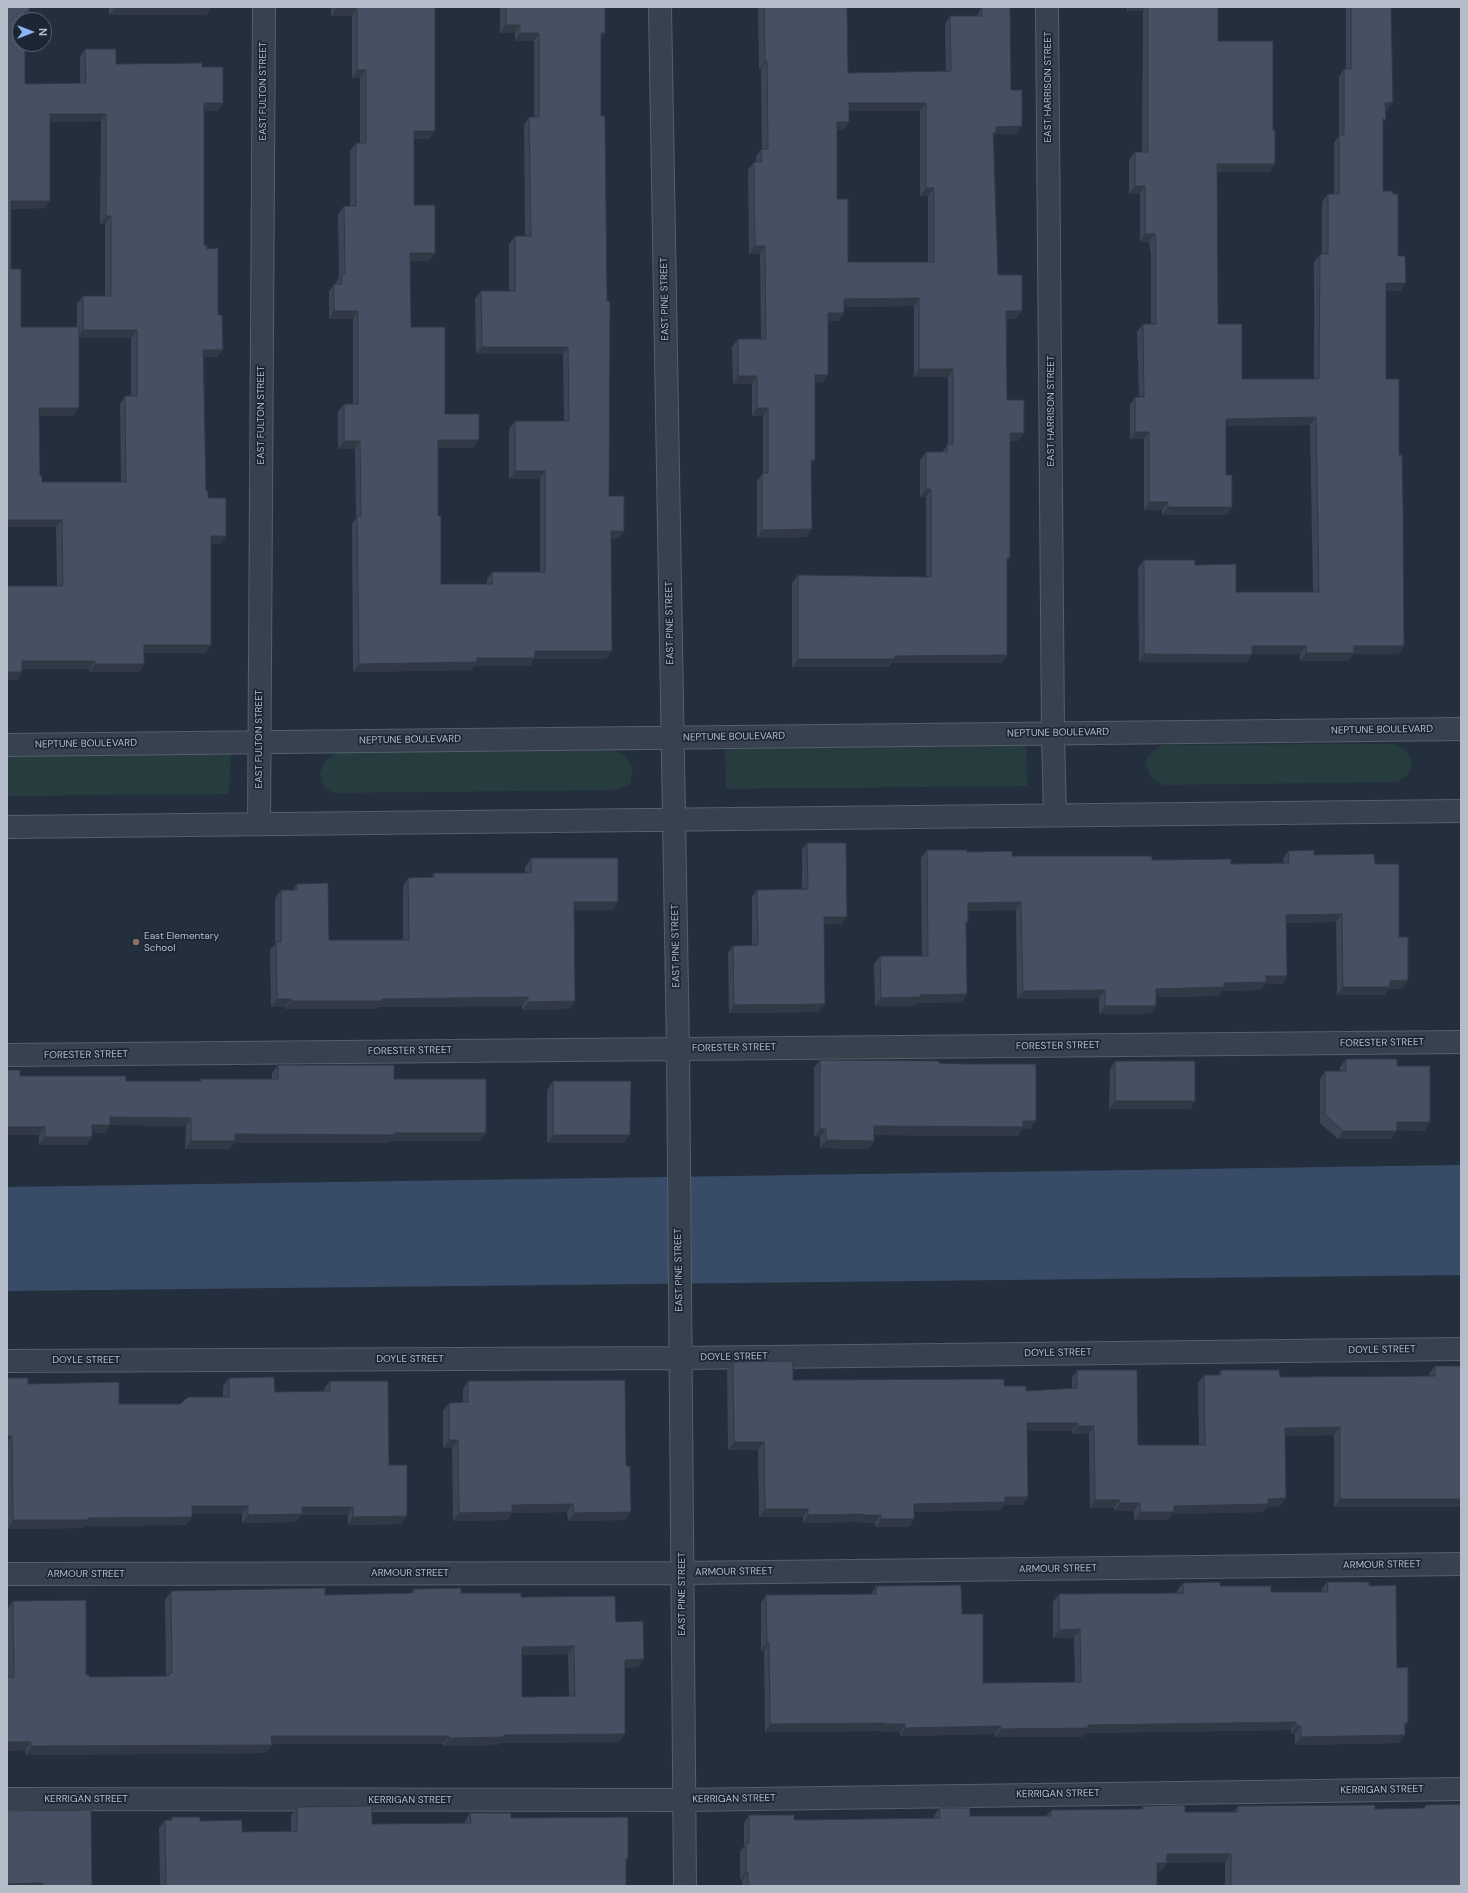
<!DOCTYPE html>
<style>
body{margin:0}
#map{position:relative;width:1468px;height:1893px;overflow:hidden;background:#242f3e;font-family:"DM Sans",sans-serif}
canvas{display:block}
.frame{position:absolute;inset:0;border:8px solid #b4bcc9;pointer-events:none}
.north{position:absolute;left:12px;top:12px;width:40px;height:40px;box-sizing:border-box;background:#1d2633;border:1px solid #59626f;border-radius:50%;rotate:90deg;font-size:11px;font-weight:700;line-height:16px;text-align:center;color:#b4bcc9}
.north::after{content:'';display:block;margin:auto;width:14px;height:18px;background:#8ab4f8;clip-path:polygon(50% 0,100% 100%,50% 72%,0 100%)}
</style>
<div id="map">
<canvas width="1468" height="1893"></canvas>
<div class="frame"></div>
<div class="north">N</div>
</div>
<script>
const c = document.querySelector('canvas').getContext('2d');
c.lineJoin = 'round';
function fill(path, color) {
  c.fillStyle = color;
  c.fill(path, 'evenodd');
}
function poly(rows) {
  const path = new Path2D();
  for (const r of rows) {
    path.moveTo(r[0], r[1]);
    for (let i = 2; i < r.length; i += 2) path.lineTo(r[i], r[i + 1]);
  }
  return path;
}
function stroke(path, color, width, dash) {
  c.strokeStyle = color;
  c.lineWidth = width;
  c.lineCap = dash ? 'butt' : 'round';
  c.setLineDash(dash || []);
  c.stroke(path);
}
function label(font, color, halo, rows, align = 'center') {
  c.font = font + ' "DM Sans",sans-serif';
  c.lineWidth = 3.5;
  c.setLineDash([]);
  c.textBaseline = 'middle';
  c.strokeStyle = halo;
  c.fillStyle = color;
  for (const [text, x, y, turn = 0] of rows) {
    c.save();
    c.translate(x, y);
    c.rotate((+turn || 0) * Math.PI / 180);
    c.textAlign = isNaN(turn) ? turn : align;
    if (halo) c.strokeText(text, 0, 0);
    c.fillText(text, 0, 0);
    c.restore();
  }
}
const green = poly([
 [1395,744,1407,751,1412,761,1409,774,1397,782,1163,785,1151,777,1146,765,1148,755,1162,745],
 [1026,745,1027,786,726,789,725,749],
 [613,750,625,755,633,768,630,784,614,790,335,793,324,788,320,774,324,762,335,753],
 [231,753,229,794,7,796,7,756]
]);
const water = poly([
 [1461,1165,1461,1275,7,1291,7,1187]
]);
const street = poly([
 [660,7,678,1049,685,1886],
 [1047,7,1053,733,1055,815],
 [7,745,1461,729],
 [259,824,264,7],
 [7,827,1461,811],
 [7,1055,1461,1042],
 [7,1361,680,1358,1461,1349],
 [7,1574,682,1573,1461,1564],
 [7,1799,684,1800,1461,1789]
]);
const wall = poly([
 [7,7,29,12,25,17,25,84,80,84,80,57,85,49,116,64,202,67,223,103,218,111,204,111,204,245,217,357,204,357,206,491,208,498,226,536,220,544,211,544,206,653,144,653,144,664,139,672,89,672,89,669,22,669,22,672,17,680,7,680,7,586,57,586,56,527,7,527],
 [101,121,100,224,105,224,105,296,83,296,77,304,77,327,21,327,11,269,11,209,44,208,50,201,50,122],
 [79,338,131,338,131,396,125,396,120,404,121,482,42,482,40,476,39,416,73,416,79,408],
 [109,7,212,7,206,15,109,15],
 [331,7,435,7,435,131,429,139,414,139,414,205,435,253,429,261,410,261,411,327,445,414,479,440,473,448,438,448,438,516,441,584,487,584,487,580,492,572,540,572,540,479,509,479,509,429,515,421,564,421,563,354,476,354,475,299,481,291,509,291,509,244,515,236,525,236,524,125,529,117,534,117,534,41,515,41,515,33,500,33,500,7,605,7,605,33,601,38,601,116,607,301,609,496,624,531,618,539,611,539,606,659,534,659,530,666,474,666,471,670,353,672,352,524,356,518,355,449,338,449,338,412,344,404,353,404,353,319,329,319,329,292,334,284,336,284,336,282,339,278,338,214,344,206,350,206,350,151,356,143,360,143,360,78,352,78,352,16,331,16],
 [758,7,847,7,848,73,946,71,945,24,950,16,977,16,977,15,982,7,1011,90,1016,134,995,134,994,136,998,275,1022,311,1016,319,1007,319,1007,400,1024,433,1018,441,1010,441,1010,558,1007,562,1007,655,1002,663,892,663,889,667,792,667,792,583,798,575,926,577,926,497,920,497,920,460,926,452,942,452,948,444,948,377,914,377,914,306,844,307,844,313,838,321,828,321,822,383,815,383,815,460,811,465,807,537,757,538,757,481,763,473,763,416,752,416,752,384,733,384,732,347,738,339,761,339,760,254,749,254,748,170,754,162,756,162,756,157,761,149,762,149,761,69,759,69],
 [849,111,920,111,920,196,928,196,928,262,848,262,837,199,837,130,844,130,849,122],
 [1127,7,1218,7,1218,41,1273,130,1275,164,1269,172,1217,172,1218,324,1242,379,1314,379,1314,262,1320,254,1322,254,1322,202,1328,194,1334,194,1334,143,1339,135,1339,77,1344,69,1346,69,1346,7,1387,7,1387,110,1386,110,1386,119,1383,123,1383,191,1398,256,1406,283,1400,291,1386,291,1386,379,1399,455,1404,646,1398,654,1353,654,1348,661,1300,661,1300,654,1252,654,1247,662,1139,662,1138,568,1144,560,1195,565,1236,592,1313,592,1310,425,1226,426,1226,475,1227,515,1162,515,1162,510,1144,510,1144,439,1130,439,1130,405,1135,397,1139,397,1137,332,1143,324,1151,324,1151,255,1149,242,1140,242,1140,194,1129,194,1129,160,1135,152,1142,152,1143,11,1127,11],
 [807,843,847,917,841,924,824,924,819,1012,729,1013,728,953,733,946,752,945,752,897,757,890,802,889,802,850],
 [927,850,967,852,1012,856,1152,860,1231,864,1283,863,1283,859,1288,851,1375,864,1399,937,1408,980,1403,988,1389,989,1385,995,1337,995,1336,922,1286,923,1287,976,1282,984,1265,984,1260,990,1222,991,1218,996,1156,997,1150,1014,1099,1014,1099,998,1017,999,1016,910,968,911,966,924,962,1002,917,1003,915,1006,875,1006,874,964,880,956,922,956,921,858],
 [531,858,613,910,574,910,575,1001,569,1009,522,1010,522,1006,377,1007,376,1009,285,1009,285,1007,271,1007,270,950,275,944,275,898,281,890,293,890,297,884,329,940,403,940,403,886,408,878,431,877,434,873,525,873,525,867],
 [1346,1059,1397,1066,1425,1131,1397,1130,1391,1139,1338,1139,1320,1123,1320,1079,1325,1071,1340,1071,1340,1067],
 [820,1060,939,1063,1030,1129,1022,1129,1018,1136,874,1135,869,1149,820,1148,820,1137,814,1137,814,1068],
 [1115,1061,1195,1101,1190,1109,1109,1109,1110,1069],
 [278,1065,394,1079,480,1141,390,1141,388,1143,234,1143,229,1149,185,1149,186,1126,110,1125,105,1133,92,1133,92,1137,86,1145,39,1145,39,1135,7,1135,20,1076,126,1081,200,1081,201,1079,272,1079,272,1073],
 [553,1081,624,1143,547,1143,547,1090],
 [733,1362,793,1380,1004,1386,1026,1391,1072,1389,1072,1378,1077,1370,1138,1445,1199,1445,1198,1383,1204,1375,1218,1375,1221,1370,1280,1377,1429,1376,1429,1374,1435,1366,1461,1507,1334,1507,1334,1435,1285,1436,1280,1506,1267,1507,1263,1512,1172,1514,1168,1520,1134,1520,1134,1511,1114,1511,1114,1508,1090,1508,1089,1434,1072,1434,1072,1431,1027,1431,1028,1497,1022,1505,1004,1505,1000,1510,914,1512,909,1527,875,1527,875,1523,858,1523,858,1522,803,1523,803,1517,759,1517,758,1450,728,1450,727,1370],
 [7,1378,28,1384,119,1404,180,1404,223,1397,223,1386,229,1378,275,1392,324,1392,324,1389,330,1381,389,1465,407,1516,401,1524,348,1525,348,1515,301,1515,296,1522,242,1523,242,1514,192,1514,192,1517,186,1525,84,1526,82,1528,8,1529],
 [468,1381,625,1520,568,1521,567,1512,512,1513,507,1520,453,1521,452,1448,443,1448,443,1411,449,1403,463,1402,463,1389],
 [1327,1582,1369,1586,1397,1668,1408,1723,1405,1728,1399,1743,1295,1745,1295,1734,1291,1734,1291,1730,1085,1733,1083,1737,995,1737,995,1734,900,1736,900,1732,880,1732,880,1731,765,1732,764,1651,761,1651,761,1603,766,1595,871,1594,876,1586,962,1614,983,1683,1075,1682,1074,1638,1053,1638,1053,1602,1059,1594,1178,1593,1177,1591,1183,1583,1220,1586,1271,1592,1322,1592,1321,1590],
 [414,1589,461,1593,521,1597,616,1622,644,1659,638,1667,625,1668,619,1742,500,1743,498,1745,443,1746,443,1744,272,1744,266,1753,26,1755,25,1750,7,1751,7,1677,8,1677,7,1609,13,1601,86,1675,90,1677,166,1676,165,1600,171,1591,325,1595,411,1593],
 [568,1654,569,1697,522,1697,522,1655],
 [1426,1805,1461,1886,1225,1886,1225,1862,1167,1863,1161,1871,1157,1871,1157,1886,742,1886,742,1880,740,1880,740,1852,744,1846,744,1823,749,1815,794,1820,934,1818,934,1816,939,1808,970,1816,1046,1816,1051,1810,1141,1809,1143,1806,1185,1812,1234,1812,1238,1806,1375,1809,1424,1808],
 [297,1807,372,1824,465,1823,465,1821,470,1813,511,1818,626,1862,626,1886,160,1886,159,1828,165,1820,170,1820,172,1817,200,1821,242,1832,291,1831,291,1815]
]);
const shadedWall = poly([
 [115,7,212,7,206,15,109,15],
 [1130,7,1145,7,1143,11,1127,11],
 [336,8,357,8,352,16,331,16],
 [25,12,29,12,23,20],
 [506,25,520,25,515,33,500,33],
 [520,33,539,33,534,41,515,41],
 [601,33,605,33,599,41],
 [765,61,767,61,761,69,759,69],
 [357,70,366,70,360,78,352,78],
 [1393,102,1387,110,1380,111,1385,103],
 [204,103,223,103,218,111,198,111],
 [849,103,926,103,920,111,844,111],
 [50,114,106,114,101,121,44,122],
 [837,122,849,122,844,130,832,130],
 [1022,126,1016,134,995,134,990,141,996,127],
 [414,131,435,131,429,139,409,139],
 [1217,164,1275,164,1269,172,1211,172],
 [1135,186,1145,186,1140,194,1129,194],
 [926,188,934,188,928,196,920,196],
 [11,201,50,201,44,208,7,209],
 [106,216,111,216,105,224,100,224],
 [1145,234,1155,234,1149,242,1140,242],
 [755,246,765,246,760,254,749,254],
 [410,253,435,253,429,261,405,261],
 [1386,283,1406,283,1400,291,1380,291],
 [919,298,914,306,838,307,844,299],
 [334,311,358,311,353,319,329,319],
 [1006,311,1022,311,1016,319,1001,319],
 [828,313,844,313,838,321,822,321],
 [83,330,137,330,131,338,77,338],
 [482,347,568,347,563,354,476,354],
 [203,350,223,350,217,357,198,357],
 [919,369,953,369,948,377,914,377],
 [815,375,828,375,822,383,809,383],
 [738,376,757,376,752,384,733,384],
 [39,408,79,408,73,416,33,416],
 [757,408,768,408,763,416,752,416],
 [1316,417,1310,425,1220,426,1226,419],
 [1135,432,1149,432,1144,439,1130,439],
 [1010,433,1024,433,1018,441,1004,441],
 [438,440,479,440,473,448,432,448],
 [344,441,360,441,355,449,338,449],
 [811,460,815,460,810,468],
 [515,471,545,471,540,479,509,479],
 [926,489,931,489,926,497,920,497],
 [1149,502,1168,502,1162,510,1144,510],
 [1168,507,1232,507,1227,515,1162,515],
 [7,520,62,520,56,527,7,527],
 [812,529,807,537,757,538,762,530],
 [611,531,624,531,618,539,605,539],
 [211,536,226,536,220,544,205,544],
 [1007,558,1010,558,1005,565],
 [144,645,211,645,206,653,139,653],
 [1252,646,1306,646,1300,654,1247,654],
 [1354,646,1404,646,1398,654,1353,654,1348,661,1300,661,1306,653],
 [535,651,612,651,606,659,534,659,530,666,474,666,471,670,353,672,359,664,477,658],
 [1144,654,1252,655,1247,662,1139,662],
 [1007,655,1002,663,892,663,889,667,792,667,798,659,895,656],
 [22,661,95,661,89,669,16,669],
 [95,664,144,664,139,672,89,672],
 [7,672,22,672,17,680,7,680],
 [574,902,618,902,613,910,568,910],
 [1021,902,1016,910,962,911,968,903],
 [1342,914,1336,922,1281,923,1286,915],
 [824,917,847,917,841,924,819,925],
 [1266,976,1287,976,1282,984,1265,984,1260,990,1222,991,1218,996,1150,997,1156,989,1224,983],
 [1408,980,1403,988,1389,989,1385,995,1337,995,1343,987,1390,981],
 [1105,990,1099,998,1017,999,1023,991],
 [967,994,962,1002,917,1003,915,1006,875,1006,881,998,920,995],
 [528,997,522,1006,377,1007,376,1009,285,1009,291,1001],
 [277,999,291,999,285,1007,271,1007],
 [575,1001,569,1009,522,1010,528,1002],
 [825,1004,819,1012,729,1013,734,1005],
 [1105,1006,1156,1006,1150,1014,1099,1014],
 [1115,1101,1195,1101,1190,1109,1109,1109],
 [110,1117,191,1118,186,1126,110,1125,105,1133,86,1133,92,1125],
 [1023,1121,1036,1121,1030,1129,1022,1129,1018,1136,869,1135,874,1126],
 [1397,1122,1430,1122,1425,1131,1391,1130],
 [7,1127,45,1127,39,1135,7,1135],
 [820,1129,826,1129,820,1137,814,1137],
 [1343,1131,1397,1131,1391,1139,1338,1139],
 [394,1133,486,1133,480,1141,390,1141,388,1143,234,1143,229,1149,185,1149,191,1141,235,1134],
 [553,1135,630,1135,624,1143,547,1143],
 [45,1137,92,1137,86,1145,39,1145],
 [826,1140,874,1141,869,1149,820,1148],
 [1027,1423,1078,1423,1072,1431,1021,1431],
 [1078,1426,1094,1426,1089,1434,1072,1434],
 [1340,1427,1334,1435,1279,1436,1285,1428],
 [7,1436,12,1436,7,1444],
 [449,1440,458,1440,452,1448,443,1448],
 [734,1442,764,1442,758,1450,728,1450],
 [1005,1497,1028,1497,1022,1505,1004,1505,1000,1510,908,1512,914,1504],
 [1286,1498,1280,1506,1267,1507,1263,1512,1172,1514,1168,1520,1134,1520,1140,1512,1174,1506,1268,1499],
 [1340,1499,1461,1499,1461,1507,1334,1507],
 [1095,1500,1120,1500,1114,1508,1090,1508],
 [1120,1503,1140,1503,1134,1511,1114,1511],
 [573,1504,567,1512,512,1513,507,1520,453,1521,459,1513,512,1505],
 [192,1506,248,1506,242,1514,186,1514],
 [302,1507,353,1507,348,1515,301,1515,296,1522,242,1523,248,1515],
 [765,1509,808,1509,803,1517,759,1517],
 [631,1512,625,1520,568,1521,574,1513],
 [863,1514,858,1522,803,1523,808,1515],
 [863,1515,881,1515,875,1523,858,1523],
 [407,1516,401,1524,348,1525,353,1517],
 [192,1517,186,1525,84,1526,82,1528,8,1529,13,1520,88,1518],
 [881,1519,914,1519,909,1527,875,1527],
 [1080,1629,1074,1638,1053,1638,1059,1630],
 [767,1643,769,1643,764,1651,761,1651],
 [574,1646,568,1654,516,1655,522,1647],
 [644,1659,638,1667,619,1668,625,1660],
 [1296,1722,1291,1730,1085,1733,1083,1737,995,1737,1001,1729,1088,1725],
 [886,1723,880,1731,765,1732,770,1724],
 [1405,1723,1408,1723,1403,1731],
 [886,1724,905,1724,900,1732,880,1732],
 [1001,1726,995,1734,900,1736,905,1728],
 [1296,1726,1301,1726,1295,1734,1291,1734],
 [625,1734,619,1742,500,1743,498,1745,443,1746,449,1738,504,1735],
 [1405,1735,1399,1743,1295,1745,1301,1737],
 [271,1736,449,1736,443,1744,266,1744],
 [7,1742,31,1742,25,1750,7,1751],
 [272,1745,266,1753,26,1755,31,1746],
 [1167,1854,1231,1854,1225,1862,1161,1863],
 [1157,1863,1167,1863,1161,1871,1151,1871],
 [746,1872,748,1872,742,1880,740,1880],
 [43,1883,41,1886,7,1886,7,1884]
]);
const building = poly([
 [7,7,29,7,29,12,25,12,25,20,20,20,20,44,25,44,25,84,86,83,85,49,116,49,116,64,202,63,202,67,223,67,223,103,204,103,204,245,207,245,207,249,218,248,218,315,222,315,223,350,203,350,206,491,208,491,208,498,226,498,226,536,211,536,211,645,144,645,144,664,95,664,95,661,22,661,22,672,7,672,7,586,63,586,62,520,7,520,7,7],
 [50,114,106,114,106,216,111,216,111,296,83,296,83,330,137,330,137,396,125,396,126,482,42,482,42,476,40,476,39,408,79,408,79,327,21,327,21,269,11,269,11,201,50,201,50,114],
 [336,7,435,7,435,131,414,131,414,205,435,205,435,253,410,253,411,327,445,327,445,414,479,414,479,440,438,440,438,516,441,516,441,584,492,584,492,572,545,572,545,471,515,471,515,421,569,421,568,347,482,347,481,291,515,291,515,236,531,236,529,117,539,117,539,33,520,33,520,25,506,25,506,7,605,7,605,33,601,33,601,116,605,116,607,301,610,301,609,496,624,496,624,531,611,531,612,651,535,651,535,658,477,658,477,662,359,664,357,516,361,516,360,441,344,441,344,404,358,404,358,311,334,311,334,284,342,284,342,274,345,274,344,206,356,206,356,143,366,143,366,70,357,70,357,8,336,8,336,7],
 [764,7,847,7,848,73,951,71,950,16,982,16,982,7,1010,7,1011,90,1022,90,1022,126,996,127,996,133,993,133,998,275,1022,275,1022,311,1006,311,1007,400,1024,400,1024,433,1010,433,1010,558,1007,558,1007,655,895,656,895,659,798,659,798,575,931,577,931,489,926,489,926,452,947,452,947,444,953,444,953,369,919,369,919,298,844,299,844,313,828,313,828,375,815,375,815,460,811,460,812,529,762,530,762,473,768,473,768,408,757,408,757,376,738,376,738,339,766,339,765,246,755,246,754,162,762,162,761,149,768,149,767,61,765,61,764,7],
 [849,103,926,103,926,188,934,188,934,262,848,262,848,199,837,199,837,122,849,122,849,103],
 [1148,7,1218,7,1218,41,1273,41,1273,130,1275,130,1275,164,1217,164,1218,324,1242,324,1242,379,1319,379,1320,254,1328,254,1328,194,1339,194,1339,135,1344,135,1344,69,1351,69,1351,7,1391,7,1393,102,1385,103,1386,119,1383,119,1383,191,1393,191,1393,194,1398,194,1398,256,1405,256,1406,283,1386,283,1386,379,1399,379,1399,455,1402,455,1403,502,1404,646,1354,646,1354,653,1306,653,1306,646,1252,646,1252,655,1144,654,1144,560,1195,560,1195,565,1236,564,1236,592,1319,592,1316,417,1226,419,1226,475,1232,475,1232,507,1168,507,1168,502,1149,502,1149,432,1135,432,1135,397,1144,397,1143,324,1156,324,1156,248,1155,234,1145,234,1145,186,1135,186,1135,152,1148,152,1148,7],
 [807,843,846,843,847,917,824,917,825,1004,734,1005,733,946,758,945,757,890,808,889,807,843],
 [927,850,967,850,967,852,1012,851,1012,856,1152,856,1152,860,1231,859,1231,864,1289,863,1288,851,1314,850,1314,855,1374,854,1375,864,1399,864,1399,937,1408,937,1408,980,1390,981,1390,987,1343,987,1342,914,1286,915,1287,976,1266,976,1266,982,1224,983,1224,987,1156,989,1156,1006,1105,1006,1105,990,1023,991,1021,902,968,903,968,922,966,922,967,994,920,995,920,997,881,998,880,956,928,956,927,850],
 [531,858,618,858,618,902,574,902,575,1001,528,1002,528,997,382,999,382,1001,291,1001,291,999,277,999,276,942,281,942,281,890,297,890,297,884,328,883,329,940,409,940,408,878,434,877,434,873,531,873,531,858],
 [1346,1059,1397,1059,1397,1066,1430,1066,1430,1122,1397,1122,1397,1131,1343,1131,1325,1114,1325,1071,1346,1071,1346,1059],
 [820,1060,939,1061,939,1063,966,1064,1036,1064,1036,1121,1023,1121,1023,1127,874,1126,874,1141,826,1140,826,1129,820,1129,820,1060],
 [1115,1061,1195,1061,1195,1101,1115,1101,1115,1061],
 [278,1065,394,1065,394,1079,486,1079,486,1133,394,1133,394,1135,235,1134,235,1141,191,1141,191,1118,110,1117,110,1125,92,1125,92,1137,45,1137,45,1127,7,1127,7,1070,20,1070,20,1076,126,1076,126,1081,201,1081,201,1079,278,1079,278,1065],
 [553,1081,631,1081,630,1135,553,1135,553,1081],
 [793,1361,793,1380,1004,1379,1004,1386,1026,1386,1026,1391,1077,1388,1077,1370,1137,1370,1138,1445,1205,1445,1204,1375,1221,1375,1221,1370,1279,1370,1280,1377,1435,1376,1435,1366,1461,1366,1461,1499,1340,1499,1340,1427,1285,1428,1286,1498,1268,1499,1268,1504,1174,1506,1174,1512,1140,1512,1140,1503,1120,1503,1120,1500,1095,1500,1094,1426,1078,1426,1078,1423,1027,1423,1028,1497,1005,1497,1005,1502,914,1504,914,1519,881,1519,881,1515,863,1515,863,1514,808,1515,808,1509,765,1509,764,1442,734,1442,733,1362,793,1361],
 [274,1377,275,1392,330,1391,330,1381,388,1381,389,1465,407,1465,407,1516,353,1517,353,1507,302,1507,302,1514,248,1515,248,1506,192,1506,192,1517,88,1518,88,1520,13,1520,12,1436,7,1436,7,1378,28,1378,28,1384,119,1382,119,1404,180,1404,188,1397,229,1397,229,1378,274,1377],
 [625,1380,626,1466,630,1466,631,1512,574,1513,573,1504,512,1505,512,1512,459,1513,458,1440,449,1440,449,1403,468,1402,468,1381,625,1380],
 [1220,1582,1220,1586,1271,1586,1271,1592,1328,1592,1327,1582,1369,1582,1369,1586,1396,1585,1397,1668,1408,1667,1408,1723,1405,1723,1405,1735,1301,1737,1301,1726,1296,1726,1296,1722,1088,1725,1088,1728,1001,1729,1001,1726,905,1728,905,1724,886,1724,886,1723,770,1724,769,1643,767,1643,766,1595,876,1594,876,1586,961,1585,962,1614,983,1614,983,1683,1081,1682,1080,1629,1059,1630,1059,1594,1184,1593,1183,1583,1220,1582],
 [325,1588,325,1595,414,1593,414,1589,461,1588,461,1593,521,1593,521,1597,615,1596,616,1622,643,1621,644,1659,625,1660,625,1734,504,1735,504,1737,449,1738,449,1736,271,1736,272,1745,31,1746,31,1742,7,1742,7,1677,14,1677,13,1601,86,1600,86,1675,89,1675,90,1677,169,1676,169,1673,172,1673,171,1591,325,1588],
 [574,1646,575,1696,522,1697,522,1647,574,1646],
 [1461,1804,1461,1886,1231,1886,1231,1854,1167,1854,1167,1863,1157,1863,1157,1886,748,1886,748,1872,746,1872,746,1843,749,1843,749,1815,794,1815,794,1820,940,1818,939,1808,970,1808,970,1816,1051,1816,1051,1810,1143,1809,1143,1806,1185,1805,1185,1812,1238,1812,1238,1806,1375,1805,1375,1809,1424,1808,1426,1805,1461,1804],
 [372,1806,372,1824,471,1823,470,1813,511,1813,511,1818,628,1817,628,1859,626,1859,626,1886,166,1886,165,1820,172,1820,172,1817,200,1817,200,1821,242,1820,242,1832,297,1831,297,1807,372,1806],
 [91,1810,92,1886,43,1886,43,1883,7,1884,7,1811,91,1810]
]);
const markers = [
 [136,942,4,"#8d6e63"]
];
const streetNames = [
 ["EAST HARRISON STREET",1048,87,-90],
 ["EAST FULTON STREET",263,91,-90],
 ["EAST PINE STREET",665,299,-91],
 ["EAST HARRISON STREET",1051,411,-90],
 ["EAST FULTON STREET",261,415,-90],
 ["EAST PINE STREET",670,623,-91],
 ["NEPTUNE BOULEVARD",1382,730,-1],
 ["NEPTUNE BOULEVARD",1058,733,-1],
 ["NEPTUNE BOULEVARD",734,737,-1],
 ["EAST FULTON STREET",259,739,-90],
 ["NEPTUNE BOULEVARD",410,740,-1],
 ["NEPTUNE BOULEVARD",86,744,-1],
 ["EAST PINE STREET",676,946,-91],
 ["FORESTER STREET",1382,1043,-1],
 ["FORESTER STREET",1058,1046,-1],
 ["FORESTER STREET",734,1048,-1],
 ["FORESTER STREET",410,1051,-1],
 ["FORESTER STREET",86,1055,-1],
 ["EAST PINE STREET",679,1270,-91],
 ["DOYLE STREET",1382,1350,-1],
 ["DOYLE STREET",1058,1353,-1],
 ["DOYLE STREET",734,1357,-1],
 ["DOYLE STREET",410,1359],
 ["DOYLE STREET",86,1360],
 ["ARMOUR STREET",1382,1565,-1],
 ["ARMOUR STREET",1058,1569,-1],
 ["ARMOUR STREET",734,1572,-1],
 ["ARMOUR STREET",410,1573],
 ["ARMOUR STREET",86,1574],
 ["EAST PINE STREET",682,1594,-90],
 ["KERRIGAN STREET",1382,1790,-1],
 ["KERRIGAN STREET",1058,1794,-1],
 ["KERRIGAN STREET",86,1799],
 ["KERRIGAN STREET",734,1799,-1],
 ["KERRIGAN STREET",410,1800]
];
const poiNames = [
 ["East Elementary",144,936],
 ["School",144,948]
];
fill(green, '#263c3f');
fill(water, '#394c67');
stroke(street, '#565f6c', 24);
stroke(street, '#38414e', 22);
fill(wall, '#3b4654');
fill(shadedWall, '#303945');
fill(building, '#455162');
stroke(building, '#303945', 1);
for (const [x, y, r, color] of markers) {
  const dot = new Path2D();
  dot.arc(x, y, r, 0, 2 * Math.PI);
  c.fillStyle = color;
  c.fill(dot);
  stroke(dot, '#1d2633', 1.5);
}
label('10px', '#b4bcc9', '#1d2633', streetNames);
label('10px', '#b4bcc9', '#1d2633', poiNames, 'left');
</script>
